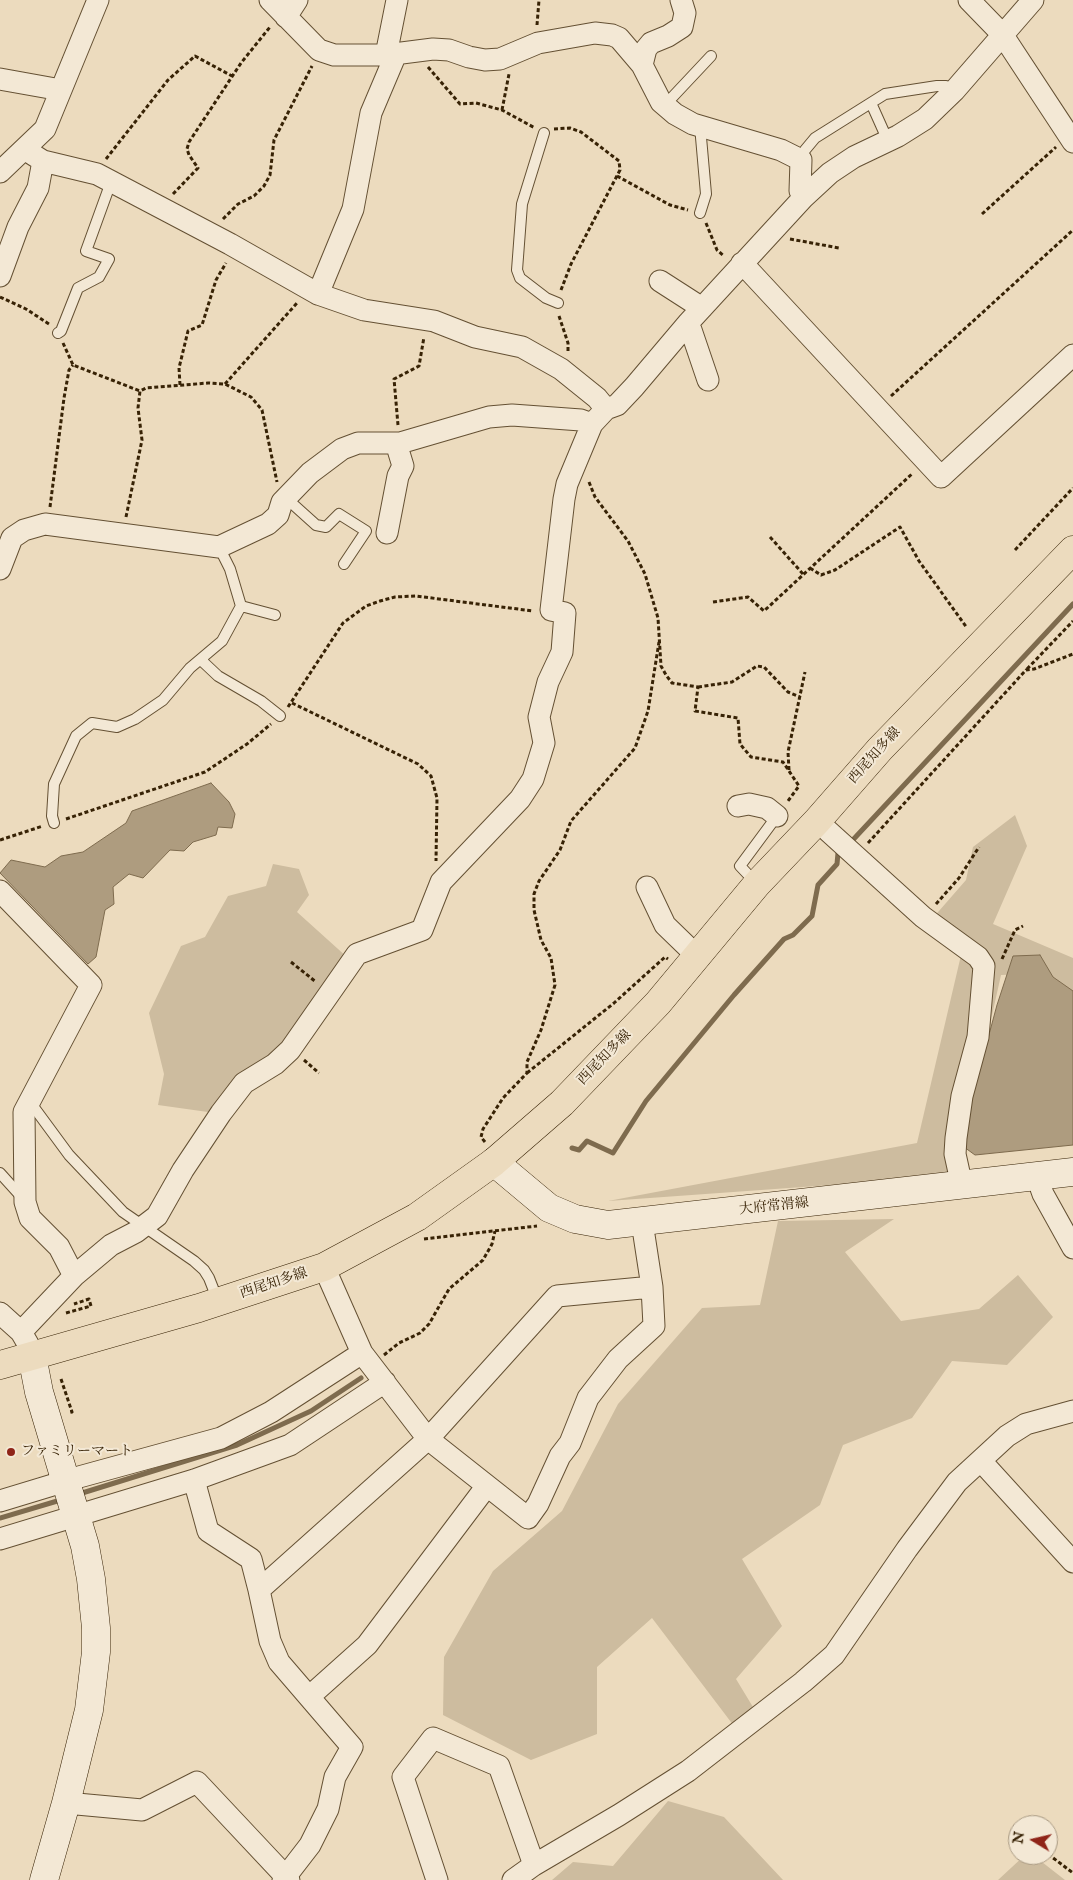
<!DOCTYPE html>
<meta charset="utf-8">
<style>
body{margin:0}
#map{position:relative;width:1073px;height:1880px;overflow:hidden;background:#ecdbbe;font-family:"IM FELL English",serif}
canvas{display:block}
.north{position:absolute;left:1008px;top:1815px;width:50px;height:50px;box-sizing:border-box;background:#f3e8d5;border:1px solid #a89982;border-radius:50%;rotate:279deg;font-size:14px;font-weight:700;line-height:20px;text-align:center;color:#372205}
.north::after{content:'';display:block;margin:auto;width:18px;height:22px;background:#8f2418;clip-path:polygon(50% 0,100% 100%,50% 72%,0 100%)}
</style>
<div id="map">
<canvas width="1073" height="1880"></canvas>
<div class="north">N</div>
</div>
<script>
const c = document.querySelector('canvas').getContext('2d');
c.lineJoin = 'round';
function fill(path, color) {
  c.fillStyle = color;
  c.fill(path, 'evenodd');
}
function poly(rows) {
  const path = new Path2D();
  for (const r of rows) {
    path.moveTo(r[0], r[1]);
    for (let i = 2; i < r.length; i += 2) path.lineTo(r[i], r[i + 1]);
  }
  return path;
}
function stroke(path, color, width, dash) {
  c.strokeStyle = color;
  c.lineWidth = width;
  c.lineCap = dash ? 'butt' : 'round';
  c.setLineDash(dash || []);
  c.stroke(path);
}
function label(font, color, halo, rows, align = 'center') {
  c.font = font + ' "IM FELL English","Noto Serif JP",serif';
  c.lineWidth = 4;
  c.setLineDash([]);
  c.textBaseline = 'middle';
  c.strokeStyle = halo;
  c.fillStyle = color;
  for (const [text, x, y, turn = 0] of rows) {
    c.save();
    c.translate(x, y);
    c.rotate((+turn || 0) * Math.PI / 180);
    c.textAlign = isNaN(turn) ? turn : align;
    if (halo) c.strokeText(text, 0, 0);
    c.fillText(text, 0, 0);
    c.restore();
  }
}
const green = poly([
 [1015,815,1027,846,993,924,1073,958,1073,1005,1026,974,1001,975,956,1176,608,1201,917,1143,962,951,932,919,966,880,973,847],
 [273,864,299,869,309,895,297,912,348,958,301,1046,215,1113,158,1105,164,1074,149,1013,181,946,205,937,228,896,266,886],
 [894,1219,845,1252,901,1321,979,1309,1018,1275,1053,1317,1007,1365,952,1361,912,1418,843,1445,820,1505,742,1559,782,1626,736,1679,756,1712,737,1730,652,1618,597,1667,597,1734,531,1760,443,1715,444,1657,493,1571,562,1511,618,1404,702,1308,760,1305,778,1221],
 [668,1801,724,1817,783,1880,552,1880,573,1862,613,1866],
 [1025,1855,1033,1855,1065,1880,998,1880]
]);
const water = poly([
 [211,783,229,802,235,814,232,828,218,827,216,835,193,842,184,851,170,850,143,878,129,874,113,887,114,904,105,910,96,957,88,964,0,873,11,860,45,867,61,856,83,852,126,823,132,811,211,783],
 [1040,955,1053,977,1073,991,1073,1145,975,1155,964,1147,967,1116,997,1005,1013,956,1040,955]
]);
const stream = poly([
 [850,843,1073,604],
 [572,1148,579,1150,587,1141,613,1153,646,1101,734,995,784,939,793,935,812,916,818,885,837,864,838,853,842,850],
 [79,1494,237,1445,311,1411,361,1378],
 [0,1518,64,1499]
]);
const path = poly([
 [537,25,539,0],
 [428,67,460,104,476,103,502,110,535,128],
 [502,110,509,74],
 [554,129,570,128,581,132,619,161,620,170,571,264,561,290],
 [106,159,168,80,195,56,232,76],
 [617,176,670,205,688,210],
 [173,194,198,168,189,155,187,149,189,142,241,63,270,27],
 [982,214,1056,147],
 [223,219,238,204,254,196,264,186,270,175,274,140,312,66],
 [706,223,717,250,724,256],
 [790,239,839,248],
 [0,297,26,309,49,324],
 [559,316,568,343,568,353],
 [63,343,73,365,140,391],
 [225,384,297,303],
 [180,385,179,368,188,331,202,325,216,280,226,263],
 [891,396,1073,230],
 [398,425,394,379,419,366,424,337],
 [589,482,595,497,628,541,645,574,658,618,661,666,666,675,672,683,698,687,695,711,738,718,740,744,751,757,783,762,799,786,788,801],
 [50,507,64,398,69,370,73,365],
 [126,517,142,440,138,408,140,391,146,388,208,383,225,384,251,397,262,410,277,482],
 [770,537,803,574],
 [1015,550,1073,488],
 [810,568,821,575,835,570,900,527,919,561,967,628],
 [713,602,748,597,764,611,913,473],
 [1027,669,1073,621],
 [698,687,732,682,757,666,764,667,788,692,800,697],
 [292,703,418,764,431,776,437,798,436,861],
 [288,707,343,623,366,606,380,601,395,597,416,596,533,611],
 [789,770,788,752,805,672],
 [66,819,205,772,247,744,271,724],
 [0,840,43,826],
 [868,843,1026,670,1034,669,1073,654],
 [936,904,959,878,979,847],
 [1002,959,1015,930,1023,926],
 [291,962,316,982],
 [304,1060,319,1073],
 [527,1073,614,1003,665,957,668,959],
 [485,1142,481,1137,483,1129,503,1098,527,1073,527,1062,541,1030,555,985,551,958,541,940,534,910,534,894,539,881,560,850,571,821,635,748,648,711,659,642],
 [424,1239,537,1226],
 [66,1313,91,1306,89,1299,74,1304],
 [384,1355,399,1343,420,1333,429,1324,449,1289,483,1260,492,1244,495,1231],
 [61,1379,72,1412,68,1413],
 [1048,1854,1073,1873]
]);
const lane = poly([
 [871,103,888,141],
 [665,105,711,56],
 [544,133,522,204,517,270,520,278,546,298,558,303],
 [801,160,805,150,815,138,885,94,937,86,946,86,954,91],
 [700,213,706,194,700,126],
 [58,333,61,331,78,288,99,277,109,259,86,251,111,182],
 [286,498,316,525,326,527,339,514,366,531,344,564],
 [219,547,230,569,241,606,275,615],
 [201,660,218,676,261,701,280,716],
 [54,823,52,816,54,784,76,736,92,723,117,727,135,719,163,700,190,668,222,641,241,606],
 [756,883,740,866,777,816],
 [30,1102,69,1155,123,1212,194,1261,204,1270,209,1278,218,1301],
 [0,1173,18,1193,24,1196]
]);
const street = poly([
 [270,0,319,50,334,55,386,55,433,49,449,50,469,57,485,60,500,59,538,43,595,33,612,35,619,38,642,65,661,102,675,114,693,124,781,150,801,160,800,191,804,197],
 [969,0,1002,34,1073,142],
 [286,17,297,0],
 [386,55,397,0],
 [642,65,646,49,651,43,668,36,682,27,685,13,681,0],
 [0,79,61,90],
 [43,161,97,174,230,244,318,294,364,310,434,321,475,337,522,347,561,369,597,398,606,409],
 [0,172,45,129,98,0],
 [742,263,941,477,1073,355],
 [0,276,18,227,38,188,43,161,32,154],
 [660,281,702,308],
 [318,294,353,209,371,113,396,54],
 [687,325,691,330,708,380],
 [387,533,398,476,403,466,396,443],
 [0,569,12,538,24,530,45,524,219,547,268,524,278,515,282,502,310,473,342,449,358,443,400,443,489,417,512,415,581,420,592,424],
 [738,806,749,804,767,808,777,816],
 [817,821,923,917,978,957,984,966,978,1037,962,1096,956,1138,955,1154,962,1186],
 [647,887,665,925,697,956],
 [0,891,91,985,24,1112,25,1202,30,1218,59,1247,74,1276],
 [1037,1177,1043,1194,1073,1248],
 [324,1267,362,1353,428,1439,528,1518,538,1504,560,1456,570,1443,588,1398,618,1359,654,1326,652,1287,642,1222],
 [0,1313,21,1332,28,1344],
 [21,1332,74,1276,111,1245,136,1232,157,1216,183,1170,221,1113,244,1083,275,1064,290,1050,357,954,422,930,441,882,520,799,533,779,544,743,539,717,548,682,562,652,565,613,551,610,564,499,567,484,592,424,606,409,617,405,634,387,689,322,804,197,830,173,854,157,898,136,925,119,954,91,1033,0],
 [981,1461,1073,1562],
 [194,1480,208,1531,251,1559,259,1590],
 [0,1501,79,1477,221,1438,271,1412,362,1353],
 [0,1539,194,1480,290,1445,385,1382],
 [310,1696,367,1645,486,1487],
 [66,1803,142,1810,197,1782,289,1880],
 [283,1880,310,1845,328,1809,335,1777,352,1747,279,1662,270,1641,259,1590,428,1439,557,1296,652,1287],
 [437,1880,403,1777,433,1738,499,1766,534,1865],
 [513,1880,534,1865,619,1815,688,1771,803,1682,834,1655,907,1549,957,1482,1007,1436,1026,1424,1073,1411]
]);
const secondary = poly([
 [494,1162,549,1208,575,1219,608,1225,1073,1172],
 [32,1356,39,1392,85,1546,91,1579,96,1628,96,1652,89,1710,66,1803,44,1880]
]);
const primary = poly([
 [0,1365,199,1308,324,1267,417,1217,494,1162,562,1103,658,1003,757,884,817,821,880,749,1073,550]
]);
const markers = [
 [11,1452,5,"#8f2418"]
];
const streetNames = [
 ["西尾知多線",875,756,-48],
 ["西尾知多線",605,1058,-46],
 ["大府常滑線",774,1207,-6],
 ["西尾知多線",274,1284,-18]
];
const poiNames = [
 ["ファミリーマート",21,1452]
];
fill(green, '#cdbc9f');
fill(water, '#ae9c7f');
stroke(water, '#7e6b4e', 1);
stroke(stream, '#7e6b4e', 5);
stroke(lane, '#645033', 12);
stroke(street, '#645033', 23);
stroke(secondary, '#372205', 29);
stroke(primary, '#372205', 29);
stroke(path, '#372205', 3, [4, 2.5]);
stroke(lane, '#f3e8d5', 10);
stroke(street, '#f3e8d5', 21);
stroke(secondary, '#f3e8d5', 28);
stroke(primary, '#ecdbbe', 28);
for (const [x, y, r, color] of markers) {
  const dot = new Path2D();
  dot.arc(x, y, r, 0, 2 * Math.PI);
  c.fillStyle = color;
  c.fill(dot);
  stroke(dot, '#f3e8d5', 2);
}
label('14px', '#372205', '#f3e8d5', streetNames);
label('14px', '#372205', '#f3e8d5', poiNames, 'left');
</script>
